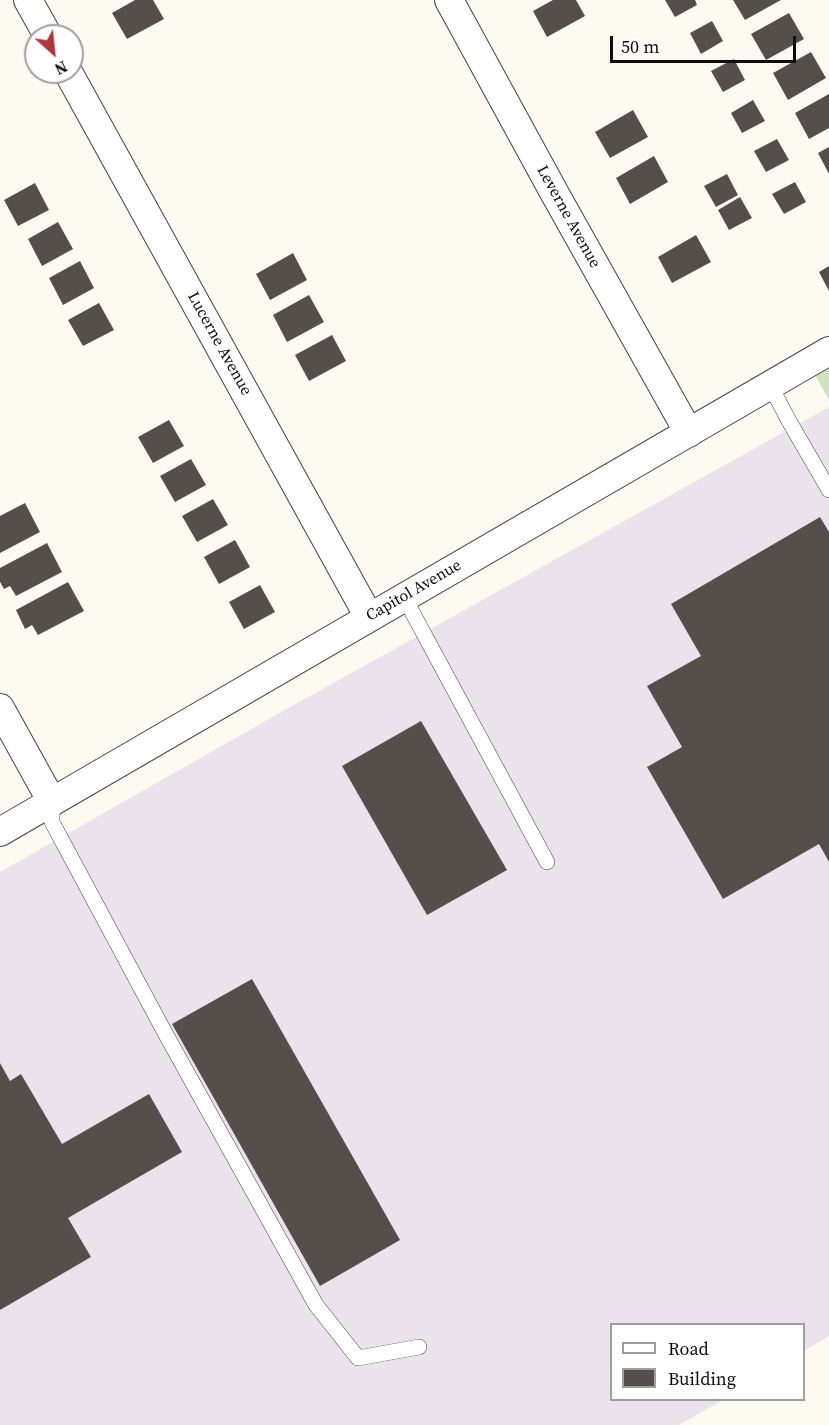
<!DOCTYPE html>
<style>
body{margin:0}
#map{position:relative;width:829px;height:1425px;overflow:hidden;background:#fdfbf1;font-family:"Source Serif 4",serif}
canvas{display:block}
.legend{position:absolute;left:610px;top:1323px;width:195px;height:78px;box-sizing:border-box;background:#fff;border:2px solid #9f9f9f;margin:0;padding:8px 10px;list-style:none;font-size:18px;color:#0e0e0e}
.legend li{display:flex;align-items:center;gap:12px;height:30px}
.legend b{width:30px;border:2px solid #9f9f9f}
.north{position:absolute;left:24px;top:24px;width:60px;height:60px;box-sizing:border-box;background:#fff;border:2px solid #9f9f9f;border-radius:50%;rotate:153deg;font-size:16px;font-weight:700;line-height:24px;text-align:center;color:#0e0e0e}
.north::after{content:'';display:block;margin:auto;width:21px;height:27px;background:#ae363c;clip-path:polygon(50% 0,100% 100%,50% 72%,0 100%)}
.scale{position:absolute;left:610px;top:36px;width:186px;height:27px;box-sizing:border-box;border:3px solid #0e0e0e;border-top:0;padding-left:8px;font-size:18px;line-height:21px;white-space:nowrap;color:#0e0e0e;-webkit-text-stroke:4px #fff;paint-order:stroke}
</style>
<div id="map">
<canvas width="829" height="1425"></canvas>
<ul class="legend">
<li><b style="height:8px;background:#fff"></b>Road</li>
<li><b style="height:16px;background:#554f4c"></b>Building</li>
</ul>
<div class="north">N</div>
<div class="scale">50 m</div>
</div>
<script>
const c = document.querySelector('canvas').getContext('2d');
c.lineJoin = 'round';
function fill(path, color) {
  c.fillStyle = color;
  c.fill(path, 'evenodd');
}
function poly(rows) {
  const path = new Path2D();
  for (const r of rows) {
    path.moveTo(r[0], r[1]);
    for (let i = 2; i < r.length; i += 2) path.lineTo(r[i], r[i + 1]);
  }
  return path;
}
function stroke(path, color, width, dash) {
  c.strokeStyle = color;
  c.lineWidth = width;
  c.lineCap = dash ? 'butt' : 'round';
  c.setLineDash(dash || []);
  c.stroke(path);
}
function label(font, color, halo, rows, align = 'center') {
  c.font = font + ' "Source Serif 4",serif';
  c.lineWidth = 6;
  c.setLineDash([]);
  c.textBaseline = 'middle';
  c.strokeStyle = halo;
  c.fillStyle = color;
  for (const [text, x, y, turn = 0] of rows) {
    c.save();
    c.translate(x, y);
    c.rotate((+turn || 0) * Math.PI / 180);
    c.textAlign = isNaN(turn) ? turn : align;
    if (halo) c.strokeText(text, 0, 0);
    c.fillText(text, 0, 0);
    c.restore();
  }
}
const industrial = poly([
 [829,407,829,1336,804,1351,804,1324,612,1324,612,1400,722,1400,679,1425,0,1425,0,872,283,711]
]);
const green = poly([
 [829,367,829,400,815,375]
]);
const building = poly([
 [135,0,153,0,164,19,127,39,112,13],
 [553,0,576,0,585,16,547,37,533,11],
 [665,0,695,0,697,5,675,17],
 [733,0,781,0,745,20],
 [789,13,804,39,766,60,751,34],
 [712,21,723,41,701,54,690,33],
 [811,52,826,78,788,100,773,73],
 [734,59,745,80,723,92,711,71],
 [829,94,829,128,809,139,795,113],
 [753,100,765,121,742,133,731,113],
 [633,110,648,137,610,158,595,132],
 [777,139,789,160,766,172,754,151],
 [829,147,829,174,818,153],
 [654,156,668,182,630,204,616,178],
 [727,174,738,195,716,207,704,186],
 [795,182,806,202,784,214,772,194],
 [35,183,49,210,18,226,4,200],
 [740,197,752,218,729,230,718,210],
 [58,222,73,249,42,266,28,239],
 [696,235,711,262,672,283,658,257],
 [293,253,307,280,270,300,256,274],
 [80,261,94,288,63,305,49,278],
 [829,266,829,291,819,272],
 [309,295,324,322,287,342,273,315],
 [99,303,114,330,83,346,68,320],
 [332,335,346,361,309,381,295,355],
 [169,420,184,446,153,463,138,437],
 [191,459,206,485,175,502,160,476],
 [213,499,228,525,197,542,182,516],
 [25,503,40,532,0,553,0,516],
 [820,517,829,532,829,862,819,844,723,899,647,767,682,747,647,686,701,656,671,604],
 [235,540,250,567,219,584,204,557],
 [47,543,62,572,16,596,10,586,4,589,0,582,0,568],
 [68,582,84,611,38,635,32,625,25,629,16,610],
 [260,585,275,612,244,629,229,602],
 [421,721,507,870,427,915,342,766],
 [252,979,400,1240,320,1286,172,1024],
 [0,1063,10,1081,21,1074,62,1144,149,1094,182,1152,68,1218,91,1257,0,1310]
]);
const service = poly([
 [770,385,789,421,829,490],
 [404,597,547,862],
 [52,802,52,822,164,1031,316,1305,358,1358,419,1347]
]);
const minor = poly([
 [28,0,48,36],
 [449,0,555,194,689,433],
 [68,72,369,617],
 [0,708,52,802],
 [0,832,829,351]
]);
const streetNames = [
 ["Leverne Avenue",568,217,61],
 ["Lucerne Avenue",219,344,61],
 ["Capitol Avenue",414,591,-30]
];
fill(industrial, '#ebe3ec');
fill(green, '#d2e4be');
fill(building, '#554f4c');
stroke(service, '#414141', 16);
stroke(minor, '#414141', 30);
stroke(service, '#fff', 15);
stroke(minor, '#fff', 28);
label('16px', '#0e0e0e', '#fff', streetNames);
</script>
